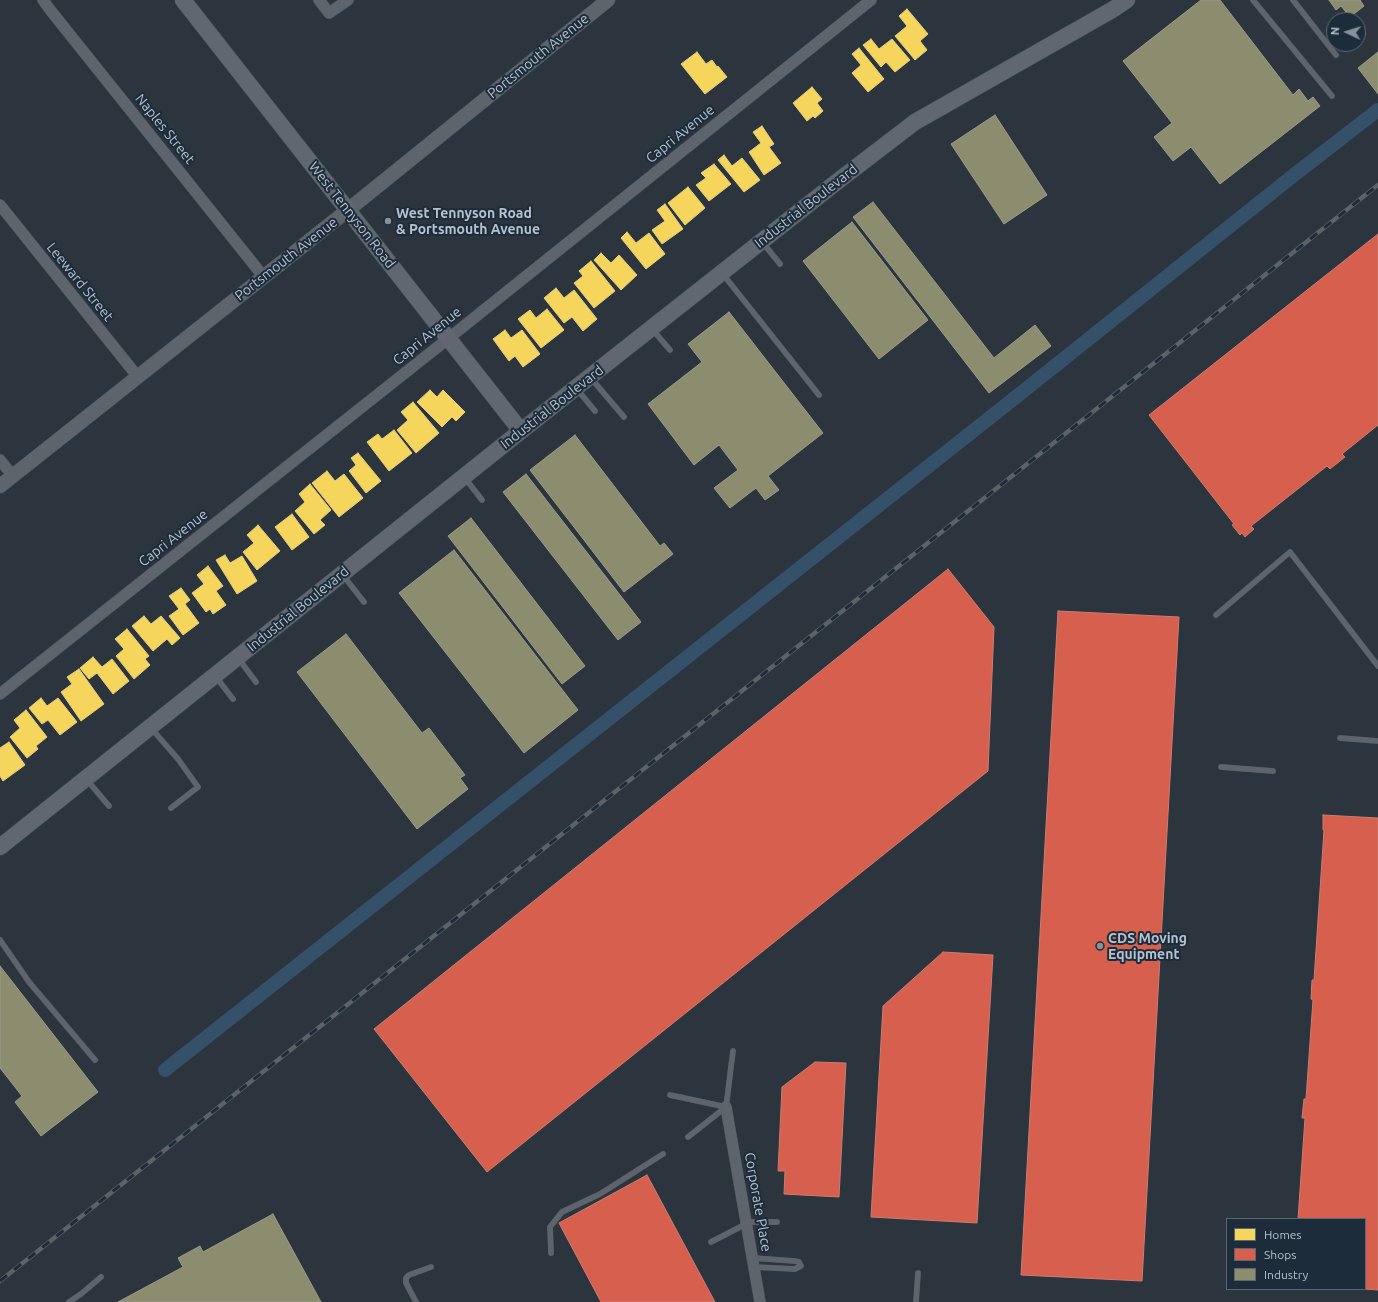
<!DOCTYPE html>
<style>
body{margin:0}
#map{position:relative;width:1378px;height:1302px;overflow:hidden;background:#2c353d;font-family:Ubuntu,sans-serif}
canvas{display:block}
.legend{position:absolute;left:1226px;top:1218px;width:140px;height:72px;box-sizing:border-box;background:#1d2c3a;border:1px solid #5a6875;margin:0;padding:5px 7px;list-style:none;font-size:12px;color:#b6c2ce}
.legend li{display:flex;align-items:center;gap:8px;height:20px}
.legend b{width:20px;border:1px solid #5a6875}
.north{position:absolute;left:1326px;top:12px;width:40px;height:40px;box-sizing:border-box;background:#1d2c3a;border:1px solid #5a6875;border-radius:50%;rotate:274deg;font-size:11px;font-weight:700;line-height:16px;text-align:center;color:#b6c2ce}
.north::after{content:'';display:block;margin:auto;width:14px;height:18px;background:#86919b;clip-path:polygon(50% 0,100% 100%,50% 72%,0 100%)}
</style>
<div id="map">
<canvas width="1378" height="1302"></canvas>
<ul class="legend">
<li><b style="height:11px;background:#f6d55c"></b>Homes</li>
<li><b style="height:11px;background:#d6604d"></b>Shops</li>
<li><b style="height:11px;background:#8c8c6e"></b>Industry</li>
</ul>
<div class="north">N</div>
</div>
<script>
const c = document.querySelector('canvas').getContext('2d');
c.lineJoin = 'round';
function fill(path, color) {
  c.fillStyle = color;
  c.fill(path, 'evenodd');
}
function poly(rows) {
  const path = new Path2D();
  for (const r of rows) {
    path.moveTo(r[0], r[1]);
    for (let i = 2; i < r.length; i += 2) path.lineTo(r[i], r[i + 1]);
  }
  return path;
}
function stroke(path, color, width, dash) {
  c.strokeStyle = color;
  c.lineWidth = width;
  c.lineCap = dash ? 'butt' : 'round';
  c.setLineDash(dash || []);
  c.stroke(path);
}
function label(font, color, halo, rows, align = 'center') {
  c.font = font + ' Ubuntu,sans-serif';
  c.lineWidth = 4;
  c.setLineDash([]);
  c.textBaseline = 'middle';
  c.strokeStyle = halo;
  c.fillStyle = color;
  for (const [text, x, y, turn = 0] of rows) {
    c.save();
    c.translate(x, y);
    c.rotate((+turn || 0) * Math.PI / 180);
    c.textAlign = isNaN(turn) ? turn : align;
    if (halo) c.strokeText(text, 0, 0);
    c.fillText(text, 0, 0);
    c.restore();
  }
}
const homes = poly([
 [907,9,928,34,920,41,927,50,915,60,895,36,907,26,899,16,907,9],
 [871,39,879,49,892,39,910,60,895,72,886,62,881,67,863,45,871,39],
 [859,48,884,79,868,92,852,73,861,65,852,54,859,48],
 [697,52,706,64,712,60,717,67,718,66,727,77,705,94,681,64,697,52],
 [812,87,822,99,817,103,823,111,815,118,813,116,807,121,793,103,812,87],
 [762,126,774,144,769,147,781,163,764,175,749,152,761,143,753,132,762,126],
 [724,155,732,166,742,158,760,180,744,192,718,160,724,155],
 [714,164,731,184,709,201,696,185,706,178,701,173,714,164],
 [688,187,705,208,685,225,668,203,688,187],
 [665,204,683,229,662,244,652,230,665,221,657,210,665,204],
 [627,232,636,243,649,233,665,254,646,269,621,238,627,232],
 [601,253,611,263,619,255,637,275,621,290,594,260,601,253],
 [591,261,615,291,594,308,574,283,583,276,579,271,591,261],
 [556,288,564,298,574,290,597,319,583,331,572,317,564,323,544,298,556,288],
 [547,309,564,330,541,348,518,319,530,310,536,318,547,309],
 [505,330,511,338,522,330,540,354,523,367,515,356,509,361,493,339,505,330],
 [430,390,437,397,443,390,465,412,456,421,452,417,442,427,417,402,430,390],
 [413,402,439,433,416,453,397,430,408,420,401,412,413,402],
 [394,430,412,453,389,471,367,442,378,434,382,439,394,430],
 [358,453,381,481,366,493,349,471,356,465,351,458,358,453],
 [327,471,335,481,344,474,363,498,339,517,312,483,327,471],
 [310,484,331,510,320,520,325,525,314,534,295,511,305,502,299,494,310,484],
 [292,514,309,537,292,550,275,527,292,514],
 [258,525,280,551,257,570,243,552,254,543,247,535,258,525],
 [225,555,230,563,242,556,257,581,237,594,216,560,225,555],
 [208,566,223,586,216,591,226,605,213,614,210,609,206,612,192,593,204,584,197,575,208,566],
 [181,588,190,600,185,604,199,623,183,635,169,616,179,609,169,596,181,588],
 [144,616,151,624,161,616,180,638,172,645,167,639,153,651,132,626,144,616],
 [127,629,149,656,145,659,150,665,134,679,116,656,124,649,115,639,127,629],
 [93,657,102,667,112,659,129,681,113,694,97,673,89,679,80,668,93,657],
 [79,669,104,704,81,721,61,692,72,684,67,677,79,669],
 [41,698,47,706,58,698,77,722,60,735,48,720,42,724,29,708,41,698],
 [26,710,47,737,36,746,38,749,27,758,10,737,20,728,14,720,26,710],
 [9,742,25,765,3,781,0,776,0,748,9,742]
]);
const shops = poly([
 [1378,234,1378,425,1342,454,1345,457,1330,469,1327,466,1251,526,1254,529,1245,537,1242,533,1240,535,1232,525,1234,524,1149,415,1378,234],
 [948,569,994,627,988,771,487,1172,374,1029,948,569],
 [1058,611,1179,617,1142,1281,1021,1275,1058,611],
 [1323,815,1378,818,1378,1290,1365,1289,1365,1219,1298,1219,1305,1118,1302,1118,1304,1099,1306,1099,1313,1000,1311,999,1312,980,1314,980,1324,830,1323,830,1323,815],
 [943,952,993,955,977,1223,871,1217,883,1006,943,952],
 [815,1062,846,1063,839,1197,784,1194,785,1171,778,1171,782,1087,815,1062],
 [647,1175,715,1302,601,1302,559,1223,647,1175]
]);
const industry = poly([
 [1201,0,1220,0,1293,95,1299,89,1308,101,1313,97,1320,106,1220,184,1191,147,1173,161,1154,137,1172,123,1123,61,1201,0],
 [1329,0,1360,0,1364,6,1350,17,1341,6,1336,10,1329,0],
 [1378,52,1378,94,1358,68,1378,52],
 [995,115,1047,195,1004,224,951,144,995,115],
 [873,202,994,358,1035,325,1051,346,989,393,853,217,873,202],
 [852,222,928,320,879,359,803,261,852,222],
 [729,312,823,433,768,476,779,490,765,500,756,488,730,508,714,488,738,470,719,445,694,465,648,404,702,362,688,344,729,312],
 [575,435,660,546,664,543,673,554,624,592,530,470,575,435],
 [526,474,641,622,618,640,503,492,526,474],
 [471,518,585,666,562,684,448,536,471,518],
 [454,550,578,710,524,753,399,593,454,550],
 [346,634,422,733,429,728,465,775,460,778,468,789,417,829,297,672,346,634],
 [0,966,98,1092,41,1136,15,1102,22,1096,0,1068,0,966],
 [273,1214,321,1302,118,1302,183,1267,178,1258,200,1246,203,1252,273,1214]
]);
const canal = poly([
 [165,1070,1016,397,1294,175,1378,110]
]);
const service = poly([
 [1253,0,1332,96],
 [1293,0,1336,55],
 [763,243,780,264],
 [722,273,819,395],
 [652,329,670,350],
 [590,377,624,417],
 [576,388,595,411],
 [465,478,482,500],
 [342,574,364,602],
 [1216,615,1290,552,1378,666],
 [238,658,256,682],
 [216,677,233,699],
 [151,728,178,759,198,787,171,808],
 [1340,738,1378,741],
 [1221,767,1273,771],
 [87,780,109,806],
 [0,940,29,982,95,1060],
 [670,1095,726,1107],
 [688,1137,726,1107,733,1051],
 [746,1222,777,1222],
 [711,1242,746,1224],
 [551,1253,550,1227,562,1212,600,1194,663,1154],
 [752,1258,795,1261,799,1262,801,1266,795,1269,754,1267],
 [69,1302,81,1294,101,1277],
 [416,1302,406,1283,406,1278,409,1275,431,1267],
 [916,1302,918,1273]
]);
const minor = poly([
 [43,0,51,11,263,276],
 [319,0,329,13,348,0],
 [0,205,138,377],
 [0,460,13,476],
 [0,694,449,338,871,0],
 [726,1107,760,1302]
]);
const tertiary = poly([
 [0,486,348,210,608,0]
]);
const secondary = poly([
 [183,0,521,431],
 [0,847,521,431,838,181,915,122,1112,10,1127,0]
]);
const rail = poly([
 [0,1281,1378,185]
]);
const markers = [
 [388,221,4,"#86919b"],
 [1100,946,4,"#86919b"]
];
const streetNames = [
 ["Portsmouth Avenue",538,56,-39],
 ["Naples Street",165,129,51],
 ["Capri Avenue",680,134,-39],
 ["Industrial Boulevard",806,206,-38],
 ["West Tennyson Road",352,215,52],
 ["Portsmouth Avenue",286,259,-38],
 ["Leeward Street",80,282,51],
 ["Capri Avenue",427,336,-39],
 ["Industrial Boulevard",552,407,-38],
 ["Capri Avenue",173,538,-38],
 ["Industrial Boulevard",298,609,-39],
 ["Corporate Place",758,1202,80]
];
const poiNames = [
 ["West Tennyson Road",396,213],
 ["& Portsmouth Avenue",396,229],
 ["CDS Moving",1108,938],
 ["Equipment",1108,954]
];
fill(homes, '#f6d55c');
stroke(homes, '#e3cf7e', 1);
fill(shops, '#d6604d');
stroke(shops, '#cc7d74', 1);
fill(industry, '#8c8c6e');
stroke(industry, '#999c8b', 1);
stroke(canal, '#35516a', 14);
stroke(service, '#4b5157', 6);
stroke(minor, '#4b5157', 12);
stroke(tertiary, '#4b5157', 15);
stroke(secondary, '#4b5157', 17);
stroke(service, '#5d646b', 5.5);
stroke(minor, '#5d646b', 11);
stroke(tertiary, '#5d646b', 14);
stroke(secondary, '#606770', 16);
stroke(rail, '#5b6268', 4.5);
stroke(rail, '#1d2c3a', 3, [9]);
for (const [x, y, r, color] of markers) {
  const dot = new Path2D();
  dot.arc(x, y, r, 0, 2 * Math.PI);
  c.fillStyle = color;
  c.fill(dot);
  stroke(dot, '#1d2c3a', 1.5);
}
label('14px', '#b6c2ce', '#1d2c3a', streetNames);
label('bold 14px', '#b6c2ce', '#1d2c3a', poiNames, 'left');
</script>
